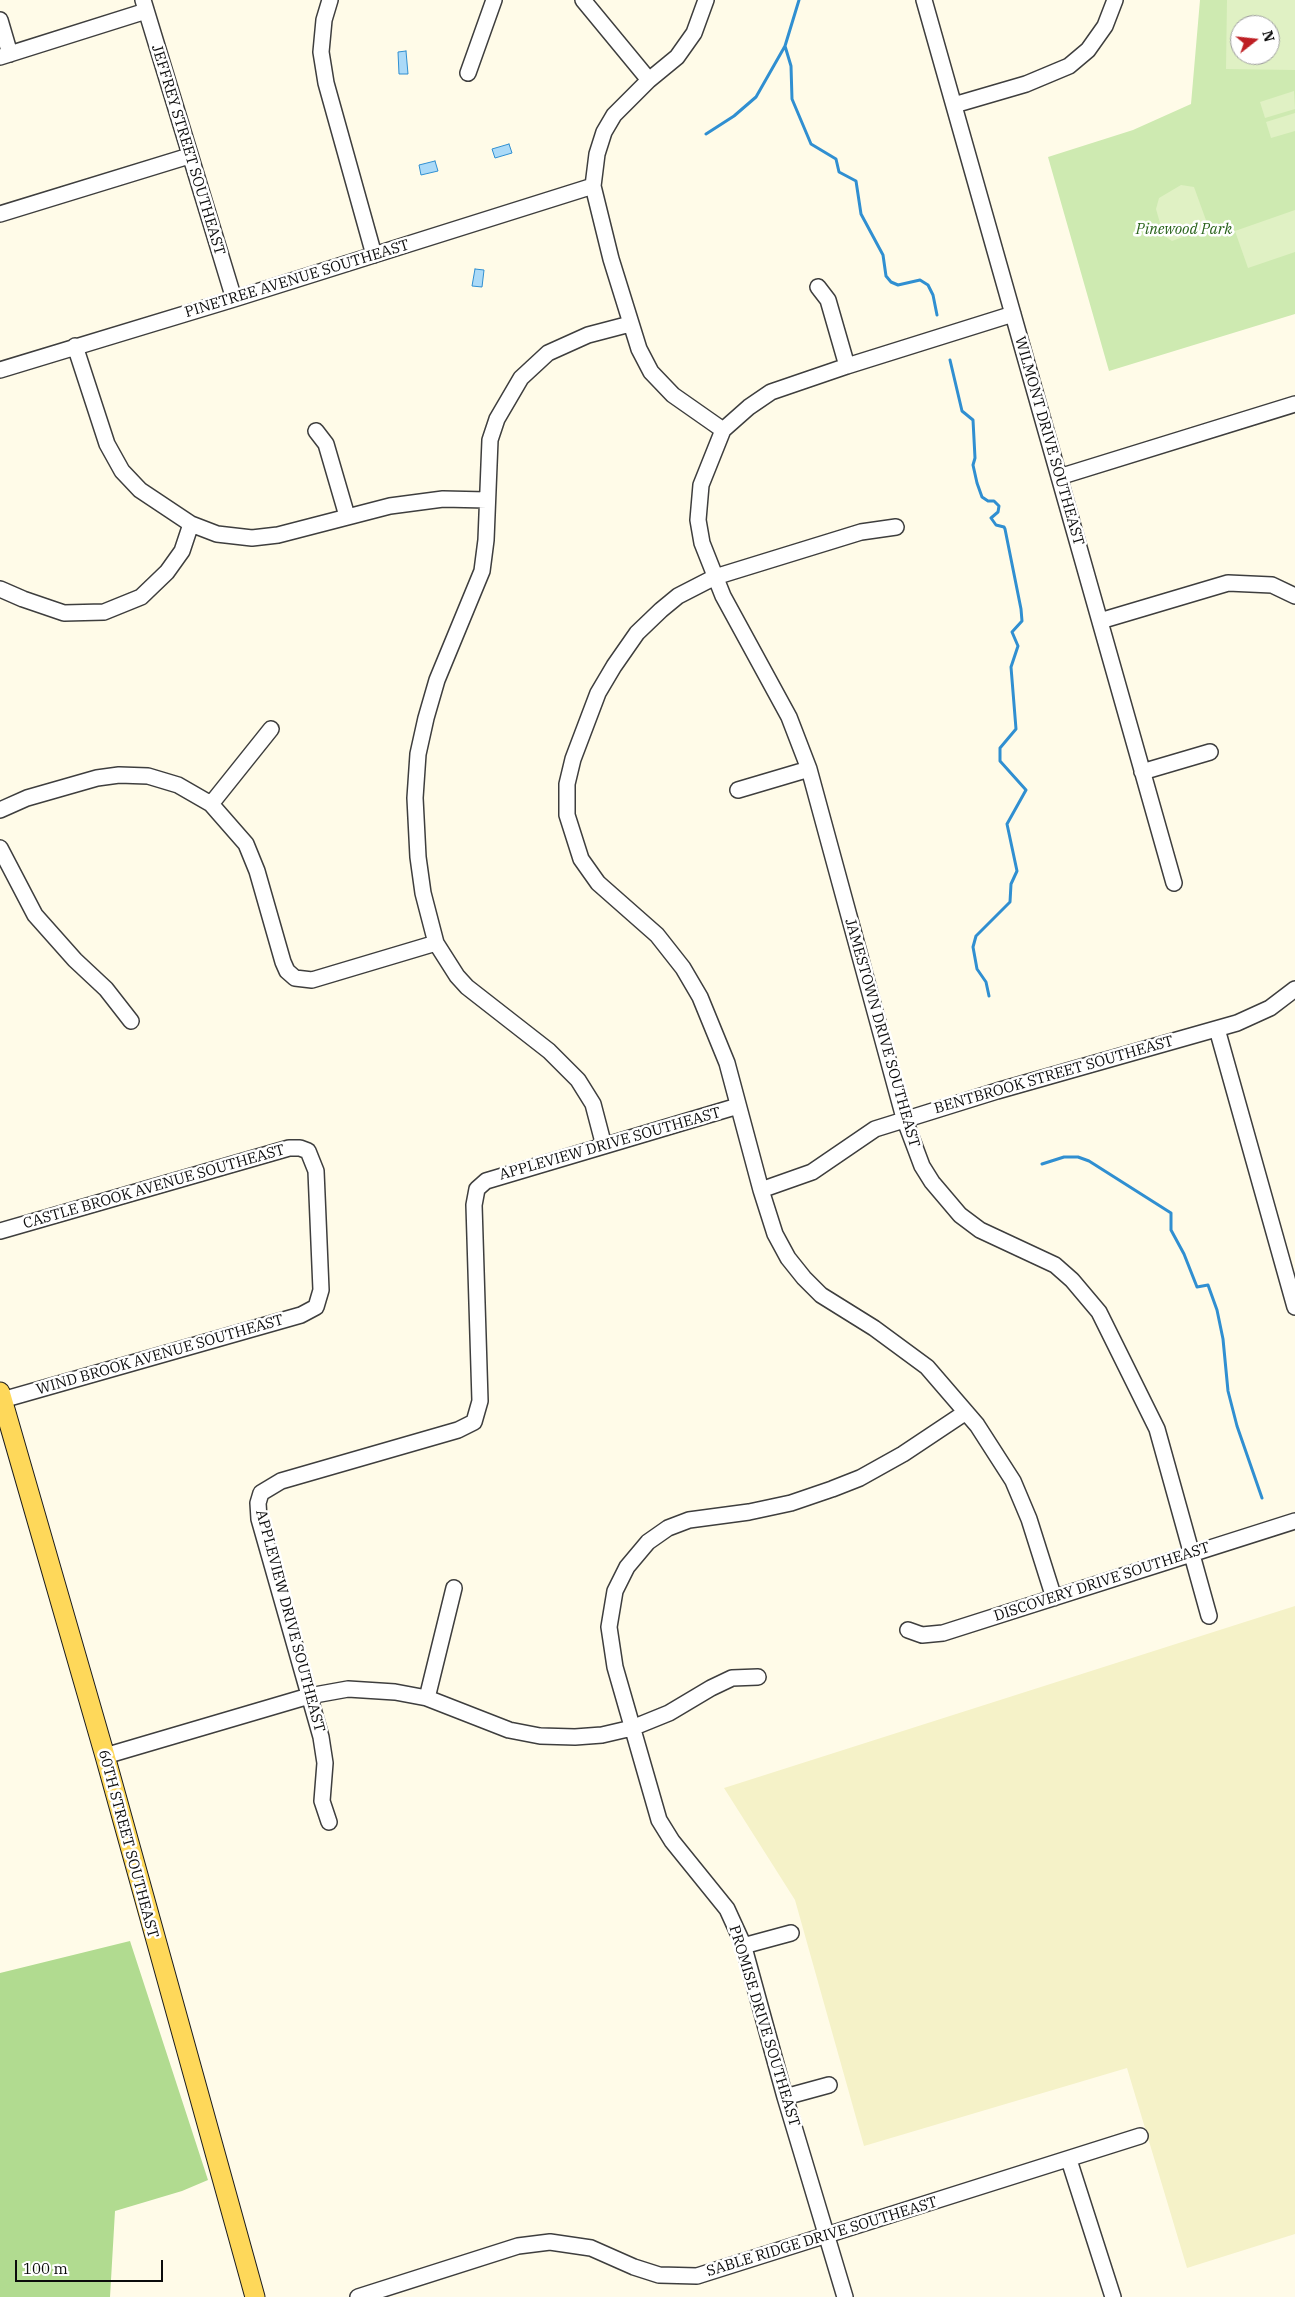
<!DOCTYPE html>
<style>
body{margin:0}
#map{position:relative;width:1295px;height:2297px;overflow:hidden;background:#fffbe8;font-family:"IBM Plex Serif",serif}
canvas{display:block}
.north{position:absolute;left:1230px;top:15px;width:50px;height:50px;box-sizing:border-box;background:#fff;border:1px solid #9d9d9d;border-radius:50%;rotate:74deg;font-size:14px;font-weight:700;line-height:20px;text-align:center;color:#0b0b0b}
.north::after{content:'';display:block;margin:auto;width:18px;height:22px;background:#be1f24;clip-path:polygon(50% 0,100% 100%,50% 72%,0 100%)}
.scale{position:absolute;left:15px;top:2260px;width:148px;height:22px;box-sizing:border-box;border:2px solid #0b0b0b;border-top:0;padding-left:6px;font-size:15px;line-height:18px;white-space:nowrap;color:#0b0b0b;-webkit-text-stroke:4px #fff;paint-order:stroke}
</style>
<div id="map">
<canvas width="1295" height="2297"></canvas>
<div class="north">N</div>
<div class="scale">100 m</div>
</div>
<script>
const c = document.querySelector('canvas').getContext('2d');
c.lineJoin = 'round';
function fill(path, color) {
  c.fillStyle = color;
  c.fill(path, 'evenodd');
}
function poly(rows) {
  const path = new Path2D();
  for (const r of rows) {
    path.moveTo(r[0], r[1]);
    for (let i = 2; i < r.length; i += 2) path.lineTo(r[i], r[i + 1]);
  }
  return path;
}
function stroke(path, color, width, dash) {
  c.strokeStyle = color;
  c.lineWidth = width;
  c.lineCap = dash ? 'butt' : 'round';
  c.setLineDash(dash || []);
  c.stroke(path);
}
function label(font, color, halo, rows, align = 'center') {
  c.font = font + ' "IBM Plex Serif",serif';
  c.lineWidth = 5;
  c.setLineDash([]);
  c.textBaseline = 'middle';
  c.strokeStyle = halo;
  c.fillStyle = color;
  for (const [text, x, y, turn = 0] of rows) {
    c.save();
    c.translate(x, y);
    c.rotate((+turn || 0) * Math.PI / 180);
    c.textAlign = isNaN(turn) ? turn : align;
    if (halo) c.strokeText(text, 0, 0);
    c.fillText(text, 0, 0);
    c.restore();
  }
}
const farmland = poly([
 [1295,1606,1295,2234,1187,2268,1127,2068,864,2146,795,1900,724,1788]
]);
const green = poly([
 [1200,0,1295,0,1295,314,1109,371,1048,157,1133,130,1191,104],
 [1240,25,1270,25,1270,55,1240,55]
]);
const forest = poly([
 [130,1941,208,2180,182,2191,115,2211,110,2297,0,2297,0,1973]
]);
const pitch = poly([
 [1227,0,1295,0,1295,70,1226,69],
 [1240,25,1270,25,1270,55,1240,55],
 [1294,91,1295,109,1265,118,1260,102],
 [1295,113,1295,131,1271,138,1266,122],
 [1181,185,1194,187,1207,223,1205,229,1172,241,1166,237,1162,230,1156,209,1159,198],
 [1295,210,1295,252,1248,268,1235,231]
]);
const water = poly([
 [406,51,408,74,399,74,398,52,406,51],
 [509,144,512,153,495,158,492,149,509,144],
 [435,161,438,171,421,175,419,165,435,161],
 [475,269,484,270,482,287,472,286,475,269]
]);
const stream = poly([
 [785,46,791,66,792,99,811,144,836,159,839,172,856,181,861,214,883,255,886,276,891,282,898,285,920,280,928,285,933,295,937,315],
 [706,134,734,116,756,97,785,46,799,0],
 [950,360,962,411,973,420,975,458,973,465,977,483,982,497,988,501,994,501,999,506,998,512,991,518,996,525,1004,527,1005,529,1021,609,1022,621,1012,632,1018,646,1011,667,1016,729,1000,748,1000,761,1026,790,1007,824,1017,871,1011,884,1010,902,976,936,973,947,977,969,986,982,989,996],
 [1042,1164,1064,1157,1078,1157,1089,1161,1171,1213,1171,1230,1184,1254,1197,1287,1208,1285,1217,1310,1223,1339,1228,1391,1237,1426,1262,1498]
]);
const minor = poly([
 [143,0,234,299],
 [330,0,324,20,321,52,326,83,374,255],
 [583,0,649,80],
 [706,0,694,33,677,57,649,80,614,115,604,132,597,154,593,186,611,259,639,349,651,372,673,395,723,430],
 [924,0,1174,883],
 [0,20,10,54],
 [0,57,146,11],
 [468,73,494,0],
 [954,105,1026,84,1069,66,1088,50,1105,26,1115,0],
 [0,214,189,156],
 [818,287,828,300,847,366],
 [1013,314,847,366,771,392,749,407,723,430,701,485,698,520,702,543,723,596,789,717,809,769,904,1118,922,1166,932,1182,960,1215,980,1230,1055,1265,1072,1280,1099,1312,1157,1429,1209,1616],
 [75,346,107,444,122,471,140,490,191,524,217,534,252,538,278,535,390,506,443,499,487,500],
 [0,370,234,299,593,186],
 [316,431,326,444,347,516],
 [1059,477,1295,404],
 [896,527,861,532,715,577,678,596,661,610,637,633,614,666,598,693,573,759,567,784,567,815,581,859,598,883,657,935,683,968,700,997,727,1063,761,1190,775,1234,788,1258,804,1278,821,1295,874,1328,927,1367,977,1425,1013,1481,1029,1519,1054,1598],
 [0,589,23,599,64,613,104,612,141,597,167,572,182,551,191,524],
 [1100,621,1228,583,1272,585,1295,596],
 [1142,772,1210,752],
 [738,790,809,769],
 [211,804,271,729],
 [0,810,27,798,97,778,119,775,148,776,178,785,211,804,246,844,257,871,283,962,287,971,295,978,312,980,436,943],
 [0,848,35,915,75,960,106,989,131,1021],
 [1217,1029,1295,1307],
 [604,1146,593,1104,578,1080,549,1051,467,987,457,976,436,943,423,893,418,857,415,798,418,754,426,718,437,680,482,571,486,540,490,440,497,419,521,378,548,353,588,335,630,324],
 [761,1190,812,1172,875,1129,997,1091,1237,1023,1270,1008,1295,989],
 [0,1231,289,1148,300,1148,308,1151,316,1171,321,1290,316,1307,301,1315,2,1400],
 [908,1630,922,1635,943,1633,1295,1521],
 [427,1698,454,1588],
 [105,1756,309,1696,348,1689,395,1692,427,1698,509,1730,540,1736,575,1737,602,1735,632,1728,669,1713,711,1688,732,1678,758,1677],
 [329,1822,322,1801,325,1763,321,1737,259,1519,258,1503,261,1493,281,1481,458,1430,474,1422,480,1401,474,1205,477,1189,486,1181,738,1106],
 [743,1946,791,1933],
 [785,2097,829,2085],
 [1069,2160,1113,2297],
 [358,2297,518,2246,550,2242,591,2248,634,2267,659,2275,697,2276,1140,2136],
 [845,2297,785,2097,743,1944,727,1909,672,1841,659,1820,615,1667,609,1627,615,1591,627,1567,648,1542,668,1528,689,1520,749,1512,791,1503,832,1489,860,1478,903,1454,966,1412]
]);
const major = poly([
 [0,1392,105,1756,255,2297]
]);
const streetNames = [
 ["JEFFREY STREET SOUTHEAST",188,150,73],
 ["PINETREE AVENUE SOUTHEAST",297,279,-17],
 ["WILMONT DRIVE SOUTHEAST",1049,441,74],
 ["JAMESTOWN DRIVE SOUTHEAST",882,1033,74],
 ["BENTBROOK STREET SOUTHEAST",1054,1075,-16],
 ["APPLEVIEW DRIVE SOUTHEAST",610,1144,-16],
 ["CASTLE BROOK AVENUE SOUTHEAST",154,1187,-16],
 ["WIND BROOK AVENUE SOUTHEAST",160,1355,-16],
 ["DISCOVERY DRIVE SOUTHEAST",1102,1582,-18],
 ["APPLEVIEW DRIVE SOUTHEAST",290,1621,75],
 ["60TH STREET SOUTHEAST",128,1844,75],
 ["PROMISE DRIVE SOUTHEAST",764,2026,73],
 ["SABLE RIDGE DRIVE SOUTHEAST",822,2237,-17]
];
const parkNames = [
 ["Pinewood Park",1184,230]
];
fill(farmland, '#f5f2c8');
fill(green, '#ceeab1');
fill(forest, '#b1db90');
fill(pitch, '#e0f1c4');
fill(water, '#abdaf8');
stroke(water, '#308fd1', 1);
stroke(stream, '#308fd1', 3);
stroke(minor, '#3e3e3e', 18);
stroke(major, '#1c1c1c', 21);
stroke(minor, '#fff', 15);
stroke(major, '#fed85a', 19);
label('15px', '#0b0b0b', '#fff', streetNames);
label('italic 15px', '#28631a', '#fff', parkNames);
</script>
